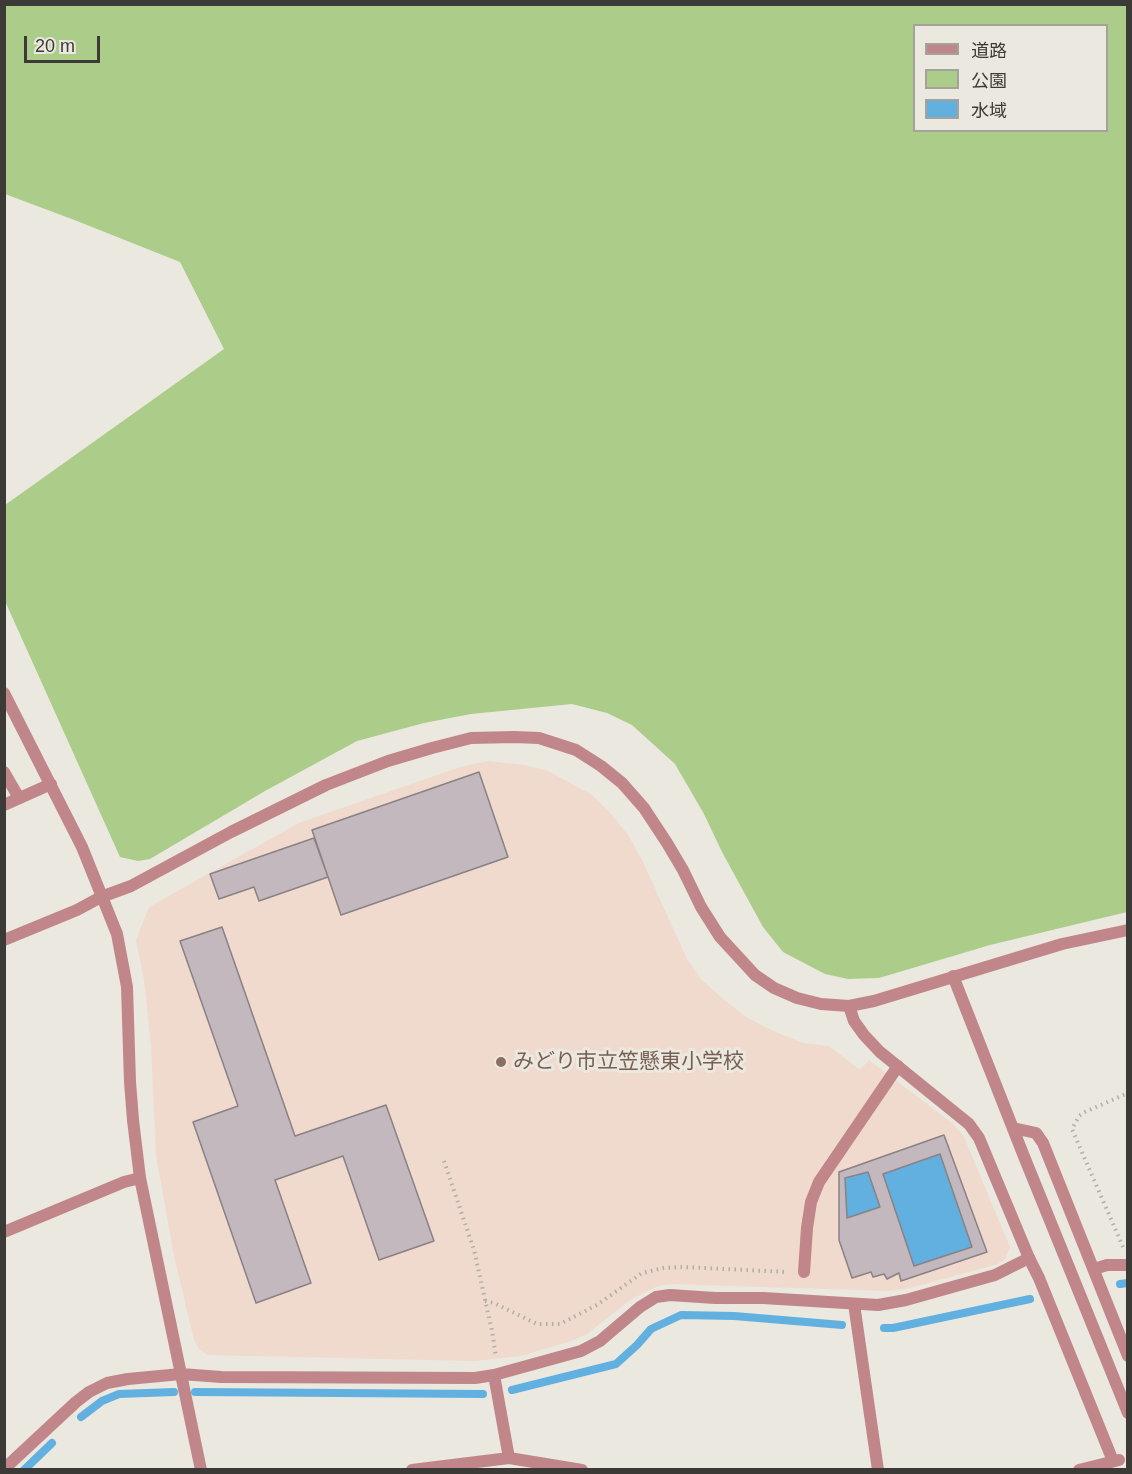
<!DOCTYPE html>
<meta charset="utf-8">
<style>
body{margin:0}
#map{position:relative;width:1132px;height:1474px;overflow:hidden;background:#ebe8df;font-family:Arial,"Noto Sans JP",sans-serif}
canvas{display:block}
.frame{position:absolute;inset:0;border:6px solid #3c3a37;pointer-events:none}
.legend{position:absolute;left:913px;top:24px;width:195px;height:108px;box-sizing:border-box;background:#ebe8df;border:2px solid #a5a29c;margin:0;padding:8px 10px;list-style:none;font-size:18px;color:#3c3a37}
.legend li{display:flex;align-items:center;gap:12px;height:30px}
.legend b{width:30px;border:2px solid #a5a29c}
.scale{position:absolute;left:24px;top:36px;width:76px;height:27px;box-sizing:border-box;border:3px solid #3c3a37;border-top:0;padding-left:8px;font-size:18px;line-height:21px;white-space:nowrap;color:#3c3a37;-webkit-text-stroke:4px #ebe8df;paint-order:stroke}
</style>
<div id="map">
<canvas width="1132" height="1474"></canvas>
<div class="frame"></div>
<ul class="legend">
<li><b style="height:8px;background:#c18689"></b>道路</li>
<li><b style="height:16px;background:#abcd89"></b>公園</li>
<li><b style="height:16px;background:#61b0df"></b>水域</li>
</ul>
<div class="scale">20 m</div>
</div>
<script>
const c = document.querySelector('canvas').getContext('2d');
c.lineJoin = 'round';
function fill(path, color) {
  c.fillStyle = color;
  c.fill(path, 'evenodd');
}
function poly(rows) {
  const path = new Path2D();
  for (const r of rows) {
    path.moveTo(r[0], r[1]);
    for (let i = 2; i < r.length; i += 2) path.lineTo(r[i], r[i + 1]);
  }
  return path;
}
function stroke(path, color, width, dash) {
  c.strokeStyle = color;
  c.lineWidth = width;
  c.lineCap = dash ? 'butt' : 'round';
  c.setLineDash(dash || []);
  c.stroke(path);
}
function label(font, color, halo, rows, align = 'center') {
  c.font = font + ' Arial,"Noto Sans JP",sans-serif';
  c.lineWidth = 6;
  c.setLineDash([]);
  c.textBaseline = 'middle';
  c.strokeStyle = halo;
  c.fillStyle = color;
  for (const [text, x, y, turn = 0] of rows) {
    c.save();
    c.translate(x, y);
    c.rotate((+turn || 0) * Math.PI / 180);
    c.textAlign = isNaN(turn) ? turn : align;
    if (halo) c.strokeText(text, 0, 0);
    c.fillText(text, 0, 0);
    c.restore();
  }
}
const education = poly([
 [488,761,524,765,548,771,592,795,611,814,628,835,642,860,688,961,701,979,723,999,746,1017,771,1030,803,1043,829,1046,860,1070,869,1060,953,1124,964,1137,1010,1247,1005,1259,998,1264,906,1289,890,1291,671,1284,658,1286,630,1300,587,1334,571,1341,521,1356,475,1361,207,1355,199,1349,194,1340,174,1256,156,1155,151,1045,144,980,136,940,149,907,299,823,460,767]
]);
const green = poly([
 [5,4,1127,5,1127,912,990,945,879,978,848,979,825,974,783,952,763,927,722,852,704,814,675,764,632,725,607,713,572,704,471,714,424,723,357,741,265,791,150,859,138,861,120,857,5,601,5,505,224,349,180,262,77,221,5,194],
 [914,26,1106,26,1106,130,914,130]
]);
const water = poly([
 [940,1154,972,1247,914,1266,883,1174],
 [868,1172,880,1207,847,1218,845,1178]
]);
const stream = poly([
 [1120,1284,1128,1283],
 [884,1328,893,1328,1030,1299],
 [512,1390,616,1364,637,1345,651,1329,681,1315,734,1316,842,1325],
 [195,1392,483,1394],
 [81,1417,102,1401,119,1394,174,1392],
 [24,1470,52,1443]
]);
const building = poly([
 [479,772,508,857,341,915,312,830,479,772],
 [314,838,328,877,259,901,254,887,219,899,210,874,314,838],
 [222,927,295,1136,386,1105,434,1241,379,1260,343,1156,275,1180,311,1283,256,1303,193,1122,238,1106,180,941,222,927],
 [944,1135,987,1252,901,1281,899,1273,887,1279,884,1274,873,1277,871,1272,852,1278,839,1240,839,1172,944,1135],
 [940,1154,972,1247,914,1266,883,1174,940,1154],
 [868,1172,880,1207,847,1218,845,1178,868,1172]
]);
const path = poly([
 [444,1161,474,1250,492,1331,496,1357],
 [1123,1247,1072,1129,1079,1116,1085,1112,1128,1093],
 [485,1301,494,1303,537,1324,560,1324,597,1305,642,1273,664,1268,683,1267,786,1272]
]);
const service = poly([
 [4,772,19,798],
 [4,1232,124,1182,140,1178],
 [1029,1258,1039,1278,1113,1461],
 [1094,1269,1107,1265,1128,1265],
 [804,1272,807,1228,811,1202,819,1182,898,1066],
 [854,1304,878,1470],
 [509,1458,582,1470],
 [4,1469,76,1402,89,1392,107,1383,128,1379,181,1374],
 [1079,1470,1119,1460]
]);
const minor = poly([
 [4,805,51,784],
 [4,940,77,910,101,897],
 [133,1120,140,1178,201,1470],
 [1013,1128,1036,1133,1043,1143,1128,1356],
 [181,1374,221,1377,475,1378,494,1375,581,1351,600,1341,640,1307,656,1297,670,1295,715,1298,763,1298,878,1305,906,1300,995,1275,1029,1258,979,1138,969,1124,880,1052,864,1035,854,1021,849,1006],
 [412,1470,509,1458,494,1375]
]);
const tertiary = poly([
 [4,693,82,847,117,934,127,987,130,1082,133,1120],
 [101,897,131,886,231,832,326,785,388,761,432,748,471,738,514,737,539,738,576,750,601,766,622,783,644,808,667,843,683,870,701,907,720,937,755,975,774,988,797,998,821,1004,849,1006,874,1001,1062,944,1128,930],
 [953,976,1023,1154,1128,1413]
]);
const markers = [
 [501,1062,6,"#8d6e63"]
];
const educationNames = [
 ["みどり市立笠懸東小学校",513,1062]
];
fill(education, '#f0d9cd');
fill(green, '#abcd89');
fill(water, '#61b0df');
stroke(stream, '#61b0df', 8);
fill(building, '#c2b8bd');
stroke(building, '#8a8185', 1.5);
stroke(path, '#b1aea7', 4, [1.5, 4.5]);
stroke(service, '#c18689', 12);
stroke(minor, '#c18689', 12);
stroke(tertiary, '#c18689', 12);
for (const [x, y, r, color] of markers) {
  const dot = new Path2D();
  dot.arc(x, y, r, 0, 2 * Math.PI);
  c.fillStyle = color;
  c.fill(dot);
  stroke(dot, '#ebe8df', 2);
}
label('21px', '#785e54', '#ebe8df', educationNames, 'left');
</script>
